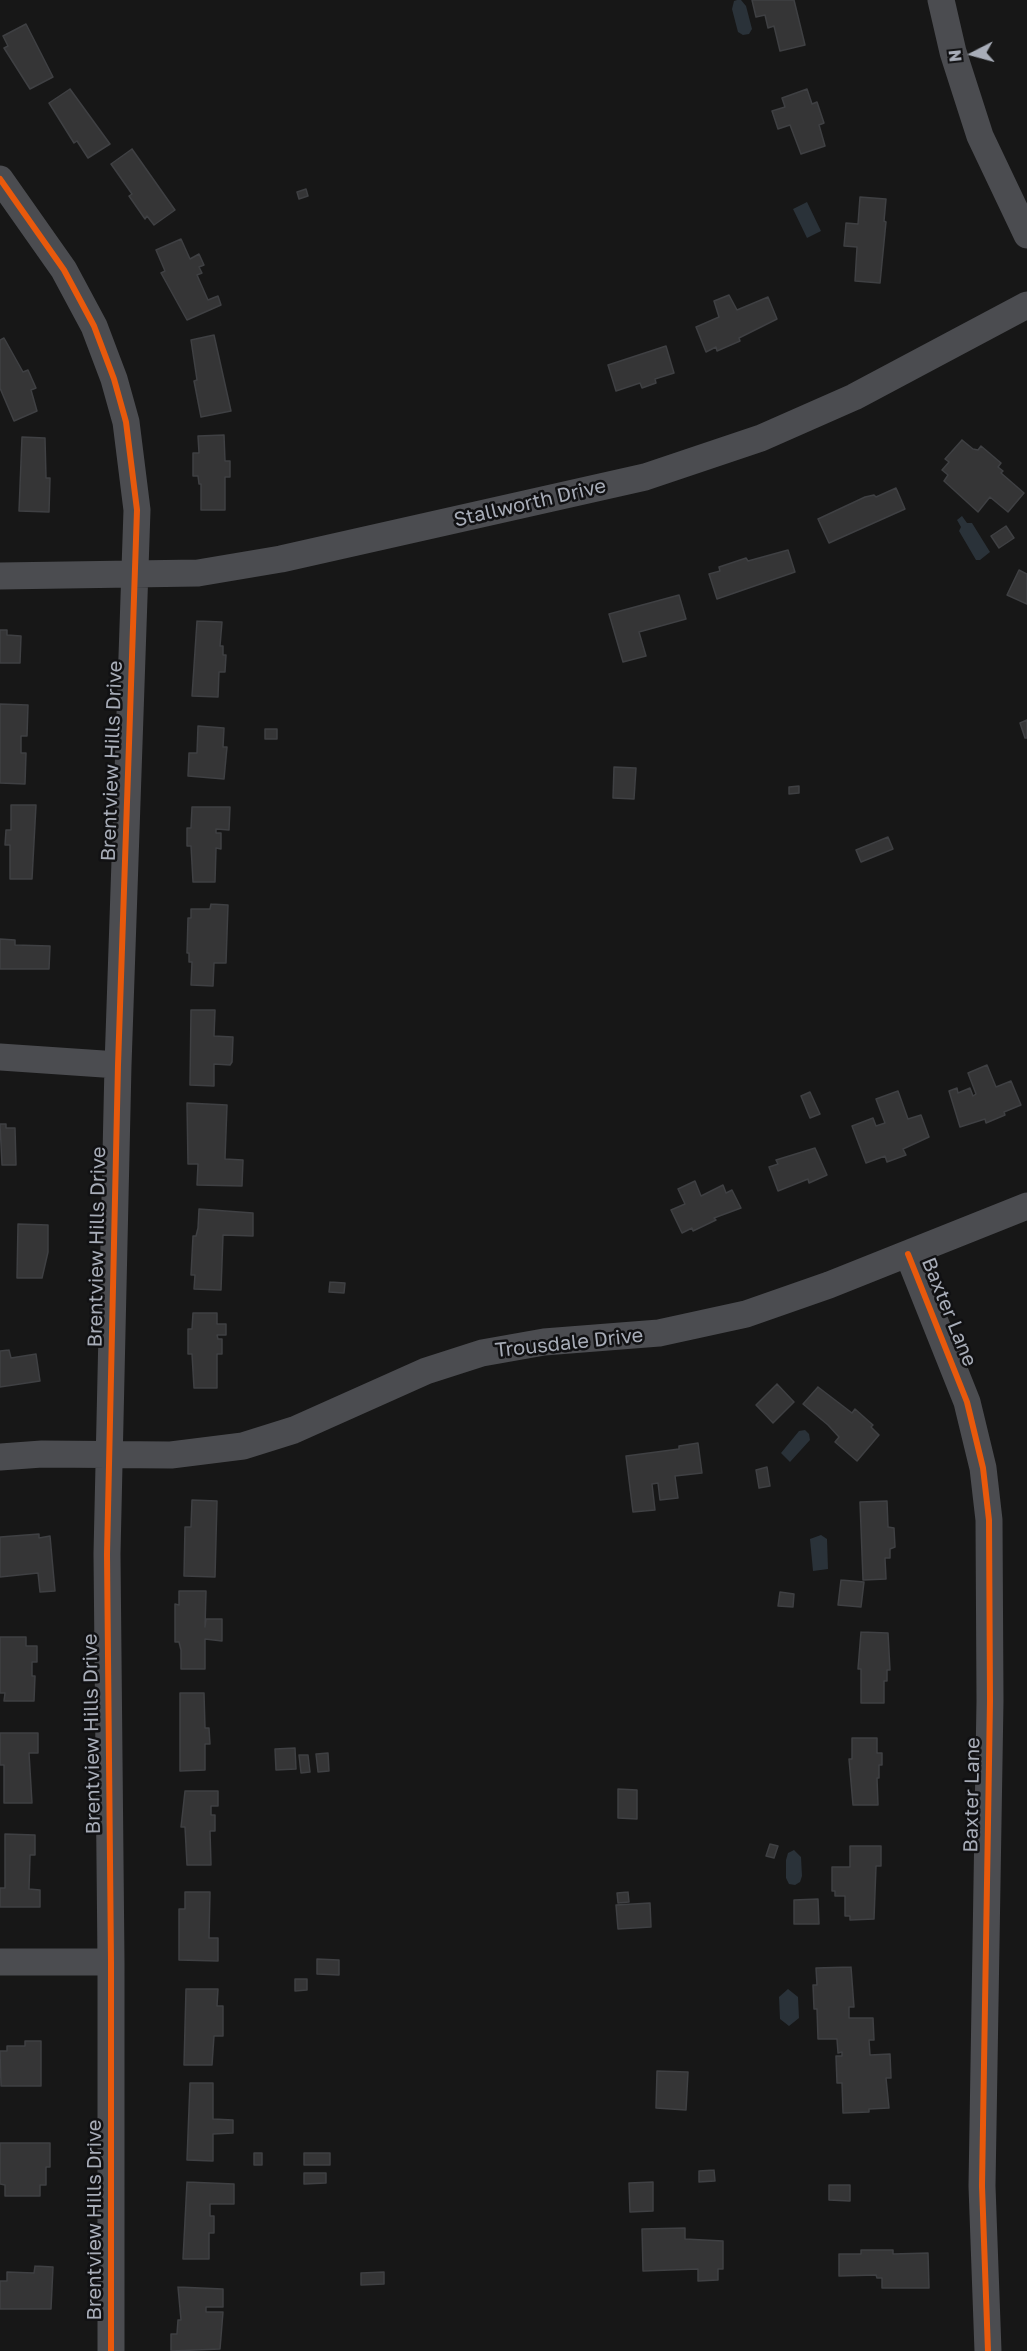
<!DOCTYPE html>
<style>
body{margin:0}
#map{position:relative;width:1027px;height:2351px;overflow:hidden;background:#171717;font-family:"Golos Text",sans-serif}
canvas{display:block}
.north{position:absolute;left:943px;top:24px;width:60px;height:60px;-webkit-text-stroke:4px #111113;paint-order:stroke;rotate:264deg;font-size:16px;font-weight:700;line-height:24px;text-align:center;color:#a8adb8}
.north::after{content:'';display:block;margin:auto;width:21px;height:27px;background:#a8adb8;clip-path:polygon(50% 0,100% 100%,50% 72%,0 100%)}
</style>
<div id="map">
<canvas width="1027" height="2351"></canvas>
<div class="north">N</div>
</div>
<script>
const c = document.querySelector('canvas').getContext('2d');
c.lineJoin = 'round';
function fill(path, color) {
  c.fillStyle = color;
  c.fill(path, 'evenodd');
}
function poly(rows) {
  const path = new Path2D();
  for (const r of rows) {
    path.moveTo(r[0], r[1]);
    for (let i = 2; i < r.length; i += 2) path.lineTo(r[i], r[i + 1]);
  }
  return path;
}
function stroke(path, color, width, dash) {
  c.strokeStyle = color;
  c.lineWidth = width;
  c.lineCap = dash ? 'butt' : 'round';
  c.setLineDash(dash || []);
  c.stroke(path);
}
function label(font, color, halo, rows, align = 'center') {
  c.font = font + ' "Golos Text",sans-serif';
  c.lineWidth = 5;
  c.setLineDash([]);
  c.textBaseline = 'middle';
  c.strokeStyle = halo;
  c.fillStyle = color;
  for (const [text, x, y, turn = 0] of rows) {
    c.save();
    c.translate(x, y);
    c.rotate((+turn || 0) * Math.PI / 180);
    c.textAlign = isNaN(turn) ? turn : align;
    if (halo) c.strokeText(text, 0, 0);
    c.fillText(text, 0, 0);
    c.restore();
  }
}
const water = poly([
 [737,0,741,0,746,6,752,29,749,34,743,35,738,32,732,9,734,1],
 [807,202,821,231,807,238,793,209],
 [962,516,967,523,972,523,990,552,980,560,976,560,959,531,961,527,957,520],
 [805,1430,809,1434,810,1440,790,1462,781,1453,799,1431],
 [821,1535,827,1539,828,1569,813,1571,810,1539],
 [794,1850,801,1857,802,1876,800,1882,795,1885,789,1884,786,1878,786,1860,788,1853],
 [788,1989,798,1997,799,2018,789,2026,780,2019,779,1997]
]);
const building = poly([
 [752,0,794,0,805,45,780,51,774,26,768,28,765,15,756,17,752,0],
 [26,24,53,77,30,89,4,48,8,46,3,36,26,24],
 [70,89,110,144,88,158,77,141,74,143,49,103,70,89],
 [807,89,812,104,817,102,824,123,819,125,825,146,801,154,790,125,778,129,772,111,785,107,782,98,807,89],
 [132,149,175,210,154,225,147,216,145,219,129,196,132,194,111,164,132,149],
 [306,189,308,196,299,199,297,192,306,189],
 [860,197,886,199,884,221,886,222,880,283,855,281,857,247,844,246,846,223,858,224,860,197],
 [181,239,190,259,199,254,204,265,199,267,202,273,197,275,208,300,218,296,221,305,187,320,161,273,165,271,156,250,181,239],
 [729,295,737,310,768,297,777,319,739,338,740,341,717,351,716,347,706,352,696,327,719,317,714,301,729,295],
 [214,335,231,411,201,417,194,381,197,380,191,340,214,335],
 [4,338,23,372,28,370,36,388,31,390,37,411,14,421,0,388,0,340,4,338],
 [666,346,674,373,655,379,656,383,642,388,640,383,616,391,608,365,666,346],
 [224,435,225,461,230,461,230,477,225,477,225,510,201,510,201,484,199,484,198,476,193,476,193,453,199,453,198,436,224,435],
 [22,437,45,438,46,478,50,478,49,512,19,511,22,437],
 [962,440,973,449,978,450,981,446,1001,463,998,467,1003,471,1001,473,1024,493,1008,512,990,497,978,512,944,481,948,475,942,470,949,462,945,459,962,440],
 [896,488,905,509,829,543,818,519,865,497,874,495,876,497,896,488],
 [1006,526,1014,538,999,548,991,536,1006,526],
 [788,550,795,572,717,599,709,574,720,571,719,567,746,558,748,561,788,550],
 [1019,570,1027,574,1027,604,1007,595,1019,570],
 [679,595,686,619,639,632,646,656,623,662,609,614,679,595],
 [197,621,222,622,220,646,223,646,223,655,226,655,225,672,219,672,218,697,192,696,197,621],
 [0,630,7,630,7,635,21,636,20,663,0,663,0,630],
 [0,704,28,705,27,736,21,736,21,753,26,753,25,784,0,783,0,704],
 [1027,720,1027,738,1025,738,1020,723,1027,720],
 [198,726,224,728,223,747,227,747,224,779,188,776,189,753,197,753,198,726],
 [265,729,277,729,277,739,265,739,265,729],
 [614,767,636,768,634,799,613,798,614,767],
 [799,786,799,793,789,794,789,787,799,786],
 [11,805,36,805,32,879,10,879,10,845,5,845,6,830,11,830,11,805],
 [192,807,230,807,229,830,216,829,216,833,221,833,221,849,216,848,215,882,193,882,191,846,187,846,187,828,191,828,192,807],
 [888,837,893,849,861,862,856,850,888,837],
 [211,904,228,905,226,963,214,963,213,986,191,985,192,962,189,962,189,953,187,953,188,918,191,918,191,909,210,909,211,904],
 [0,939,15,940,15,945,50,946,49,969,0,969,0,939],
 [191,1010,215,1010,214,1036,233,1037,232,1062,230,1065,214,1064,214,1086,190,1085,191,1010],
 [987,1065,996,1087,1011,1081,1021,1105,1004,1112,1005,1115,986,1123,985,1119,960,1127,949,1091,957,1088,958,1093,970,1088,973,1096,976,1094,968,1073,987,1065],
 [898,1091,908,1119,921,1115,929,1137,903,1149,906,1155,887,1162,885,1156,866,1163,852,1126,873,1118,876,1126,885,1123,876,1099,898,1091],
 [810,1092,820,1114,810,1118,801,1096,810,1092],
 [187,1103,227,1105,225,1159,243,1160,242,1186,197,1185,198,1164,188,1164,187,1103],
 [0,1124,6,1124,6,1128,15,1128,16,1165,2,1165,0,1124],
 [815,1148,827,1175,809,1183,808,1179,778,1191,769,1167,778,1164,776,1160,815,1148],
 [695,1181,701,1196,723,1185,726,1193,732,1190,741,1208,714,1218,716,1220,693,1231,692,1228,682,1233,671,1210,685,1204,678,1189,695,1181],
 [199,1209,253,1213,253,1236,223,1235,221,1290,194,1289,195,1275,191,1275,193,1236,196,1236,198,1228,199,1209],
 [18,1224,48,1225,48,1252,42,1278,17,1278,18,1224],
 [330,1282,345,1283,344,1293,329,1292,330,1282],
 [193,1313,217,1313,217,1324,226,1324,226,1335,217,1335,218,1339,222,1339,222,1354,217,1354,217,1388,194,1388,192,1354,188,1354,188,1329,192,1329,193,1313],
 [9,1350,11,1358,36,1354,40,1381,0,1387,0,1351,9,1350],
 [777,1384,794,1402,773,1423,756,1405,777,1384],
 [818,1387,852,1413,855,1409,873,1425,871,1427,879,1435,857,1461,835,1442,839,1437,828,1425,803,1404,818,1387],
 [698,1443,702,1473,675,1476,678,1498,660,1500,658,1483,652,1484,655,1510,633,1512,626,1456,679,1449,679,1446,698,1443],
 [767,1467,770,1486,759,1488,756,1470,767,1467],
 [192,1500,217,1501,215,1577,184,1576,185,1527,191,1527,192,1500],
 [887,1501,888,1527,894,1528,895,1547,890,1549,890,1558,885,1558,886,1579,863,1580,860,1502,887,1501],
 [39,1534,39,1538,50,1536,55,1591,40,1592,38,1573,0,1577,0,1537,39,1534],
 [841,1580,864,1582,861,1607,838,1605,841,1580],
 [179,1591,206,1591,205,1627,206,1619,222,1619,222,1641,205,1639,205,1669,181,1669,181,1650,179,1642,175,1642,175,1604,179,1605,179,1591],
 [780,1592,794,1594,793,1607,778,1606,780,1592],
 [861,1632,888,1633,890,1670,887,1670,887,1681,884,1681,884,1703,861,1703,861,1669,858,1669,861,1632],
 [0,1637,26,1637,26,1646,37,1646,37,1662,32,1662,32,1676,35,1676,34,1701,4,1701,5,1693,0,1693,0,1637],
 [180,1693,204,1693,205,1728,209,1728,210,1744,205,1744,205,1770,180,1771,180,1693],
 [0,1733,38,1733,38,1753,29,1753,32,1803,4,1803,4,1765,0,1765,0,1733],
 [852,1738,877,1738,877,1753,882,1753,882,1765,879,1765,879,1778,877,1778,878,1805,853,1805,849,1759,852,1759,852,1738],
 [295,1748,296,1769,276,1770,275,1749,295,1748],
 [328,1753,329,1771,318,1772,316,1754,328,1753],
 [299,1755,308,1755,310,1772,301,1773,299,1755],
 [618,1789,637,1790,637,1819,618,1818,618,1789],
 [185,1791,218,1791,218,1806,211,1806,211,1815,215,1815,215,1831,210,1831,211,1865,187,1865,185,1827,181,1827,185,1791],
 [5,1834,35,1835,35,1855,30,1855,29,1889,40,1890,40,1907,0,1907,0,1888,5,1888,5,1834],
 [770,1844,778,1846,774,1858,766,1856,770,1844],
 [850,1846,881,1846,881,1866,876,1866,874,1919,850,1920,850,1916,845,1916,845,1896,835,1896,835,1891,832,1891,832,1867,850,1867,850,1846],
 [185,1892,210,1892,209,1938,218,1938,218,1961,179,1960,179,1909,185,1909,185,1892],
 [628,1892,629,1902,618,1903,617,1893,628,1892],
 [818,1899,819,1924,794,1924,794,1900,818,1899],
 [650,1903,651,1927,618,1929,616,1905,650,1903],
 [317,1959,339,1960,339,1975,317,1974,317,1959],
 [851,1967,854,2007,849,2007,849,2018,873,2018,874,2040,869,2040,870,2055,890,2054,891,2078,886,2078,889,2108,869,2109,869,2112,843,2113,842,2083,837,2083,836,2056,842,2056,842,2052,838,2053,837,2039,818,2039,817,2009,814,2009,813,1985,817,1985,816,1968,851,1967],
 [295,1979,307,1979,307,1990,295,1991,295,1979],
 [186,1989,218,1989,217,2006,223,2006,223,2036,214,2036,212,2065,184,2065,186,1989],
 [25,2041,41,2041,41,2086,1,2086,0,2051,7,2051,7,2046,25,2046,25,2041],
 [657,2071,688,2072,686,2110,656,2108,657,2071],
 [190,2083,213,2083,213,2119,233,2120,233,2133,213,2134,213,2161,187,2160,190,2083],
 [0,2143,50,2143,50,2167,46,2167,46,2185,40,2185,40,2196,5,2196,5,2185,0,2184,0,2143],
 [254,2153,262,2153,262,2165,254,2165,254,2153],
 [304,2153,330,2153,330,2165,304,2165,304,2153],
 [714,2170,715,2181,699,2182,699,2171,714,2170],
 [304,2173,326,2173,326,2183,304,2184,304,2173],
 [187,2182,234,2184,234,2204,210,2204,210,2216,214,2216,214,2233,209,2233,209,2259,183,2259,187,2182],
 [653,2182,653,2211,630,2212,629,2183,653,2182],
 [829,2185,850,2185,850,2201,829,2200,829,2185],
 [685,2228,685,2239,723,2241,723,2269,718,2269,718,2280,698,2281,698,2269,643,2271,642,2229,685,2228],
 [861,2250,893,2250,893,2254,928,2253,929,2288,882,2288,882,2278,877,2278,876,2275,839,2276,839,2254,861,2254,861,2250],
 [35,2266,53,2267,51,2309,0,2309,0,2281,7,2281,7,2272,34,2273,35,2266],
 [384,2272,384,2284,361,2285,361,2273,384,2272],
 [178,2287,223,2289,223,2307,206,2307,206,2312,223,2312,220,2349,171,2351,171,2334,177,2334,178,2320,181,2320,178,2287]
]);
const minor = poly([
 [941,0,953,52,980,136,1027,235],
 [0,179,64,270,94,326,114,379,126,422,137,510,118,1065,107,1554,111,1962,111,2351],
 [0,576,198,573,281,559,645,477,761,438,854,397,1027,305],
 [0,1057,118,1065],
 [908,1254,967,1402,983,1468,989,1520,990,1701,982,2186,988,2351],
 [0,1457,42,1454,171,1455,243,1446,294,1430,426,1371,482,1353,544,1342,659,1333,746,1314,829,1285,1027,1206],
 [0,1962,111,1962]
]);
const cycleway = poly([
 [0,179,64,270,94,326,114,379,126,422,137,510,118,1065,107,1554,111,1962,111,2351],
 [908,1254,967,1402,983,1468,989,1520,990,1701,982,2186,988,2351]
]);
const streetNames = [
 ["Stallworth Drive",530,503,-13],
 ["Brentview Hills Drive",112,761,-88],
 ["Brentview Hills Drive",97,1247,-89],
 ["Baxter Lane",949,1312,68],
 ["Trousdale Drive",569,1343,-6],
 ["Brentview Hills Drive",92,1734,-91],
 ["Baxter Lane",972,1795,-89],
 ["Brentview Hills Drive",95,2220,-90]
];
fill(water, '#2a3239');
fill(building, '#353536');
stroke(building, '#3f4043', 1.5);
stroke(minor, '#4b4c50', 27);
stroke(cycleway, '#e8590c', 6);
label('20px', '#a8adb8', '#111113', streetNames);
</script>
